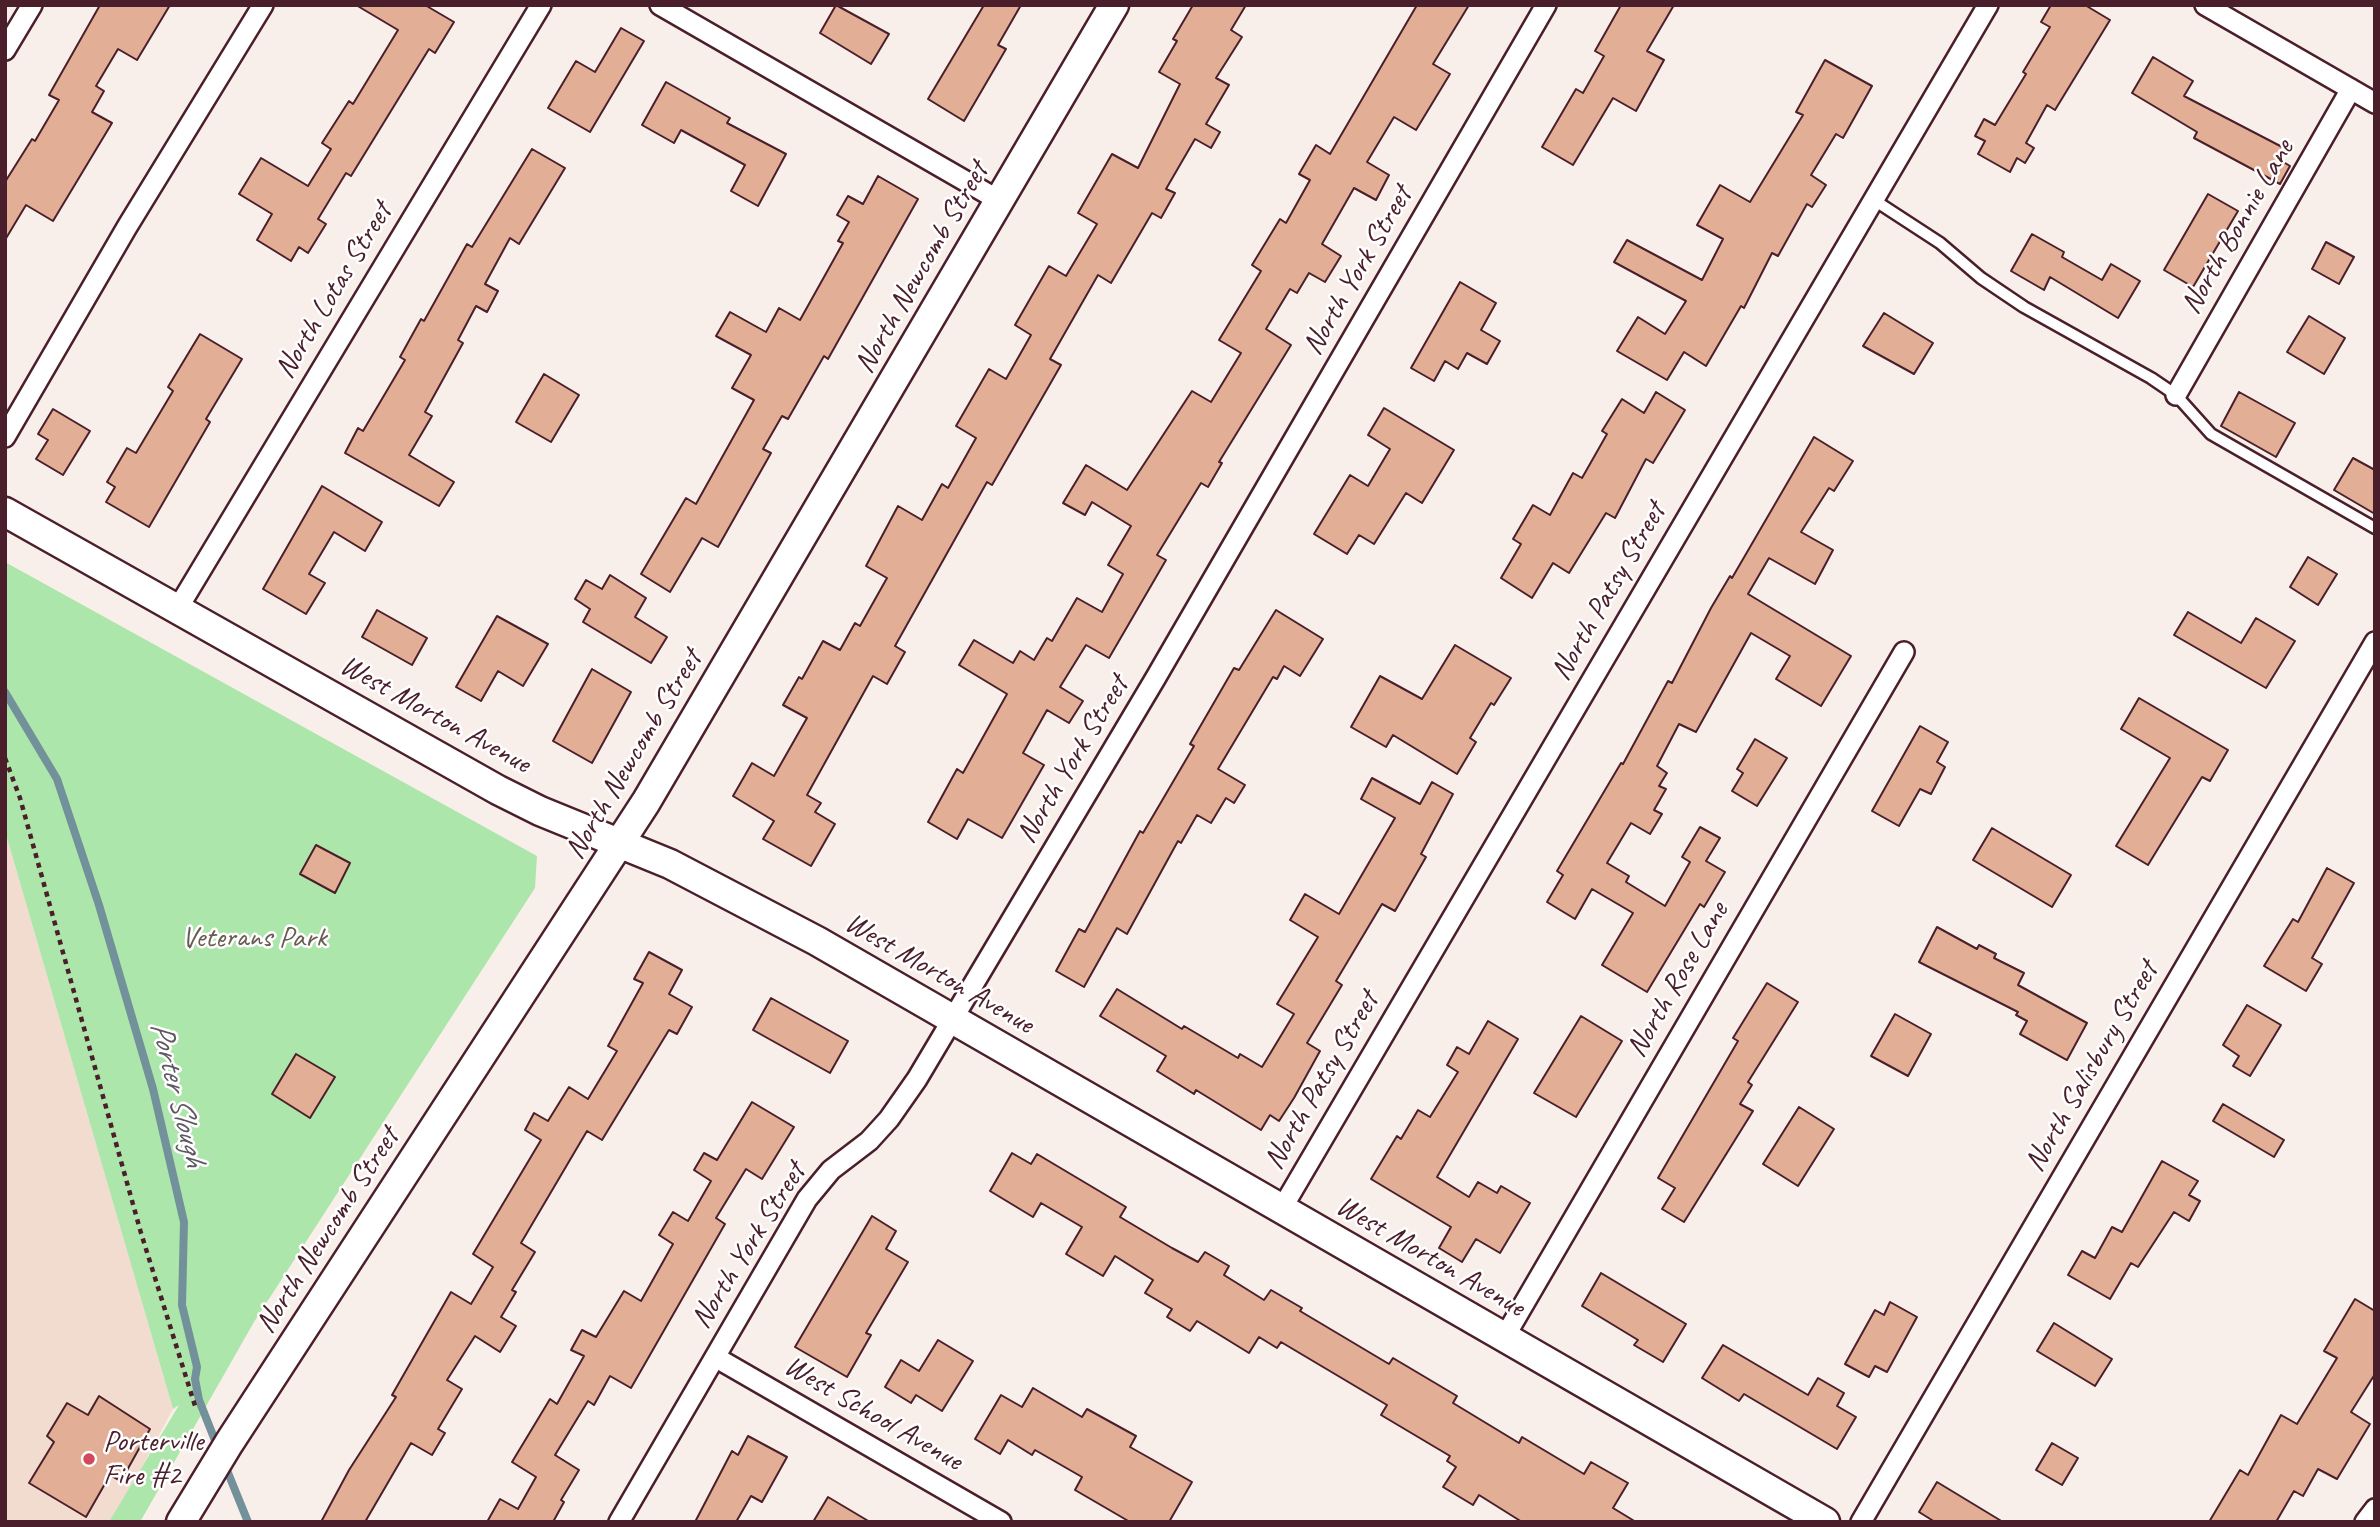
<!DOCTYPE html>
<style>
body{margin:0}
#map{position:relative;width:2380px;height:1527px;overflow:hidden;background:#f9efea;font-family:Caveat,sans-serif}
canvas{display:block}
.frame{position:absolute;inset:0;border:7px solid #4a1f2b;pointer-events:none}
</style>
<div id="map">
<canvas width="2380" height="1527"></canvas>
<div class="frame"></div>
</div>
<script>
const c = document.querySelector('canvas').getContext('2d');
c.lineJoin = 'round';
function fill(path, color) {
  c.fillStyle = color;
  c.fill(path, 'evenodd');
}
function poly(rows) {
  const path = new Path2D();
  for (const r of rows) {
    path.moveTo(r[0], r[1]);
    for (let i = 2; i < r.length; i += 2) path.lineTo(r[i], r[i + 1]);
  }
  return path;
}
function stroke(path, color, width, dash) {
  c.strokeStyle = color;
  c.lineWidth = width;
  c.lineCap = dash ? 'butt' : 'round';
  c.setLineDash(dash || []);
  c.stroke(path);
}
function label(font, color, halo, rows, align = 'center') {
  c.font = font + ' Caveat,sans-serif';
  c.lineWidth = 5;
  c.setLineDash([]);
  c.textBaseline = 'middle';
  c.strokeStyle = halo;
  c.fillStyle = color;
  for (const [text, x, y, turn = 0] of rows) {
    c.save();
    c.translate(x, y);
    c.rotate((+turn || 0) * Math.PI / 180);
    c.textAlign = isNaN(turn) ? turn : align;
    if (halo) c.strokeText(text, 0, 0);
    c.fillText(text, 0, 0);
    c.restore();
  }
}
const built = poly([
 [5,831,173,1409,112,1522,5,1522]
]);
const green = poly([
 [5,562,537,856,535,888,254,1322,140,1522,109,1522,179,1405,173,1409,5,831]
]);
const stream = poly([
 [5,692,57,779,99,905,153,1089,184,1222,182,1305,197,1367,195,1379,199,1400,218,1448],
 [224,1463,248,1522]
]);
const building = poly([
 [100,5,170,5,137,60,118,49,96,86,104,91,92,112,112,123,53,221,26,205,5,240,5,182,32,139,35,141,59,100,49,95,100,5],
 [356,5,425,5,454,22,435,53,429,49,351,176,346,173,318,219,326,224,308,253,299,247,291,261,257,240,272,214,239,194,261,158,308,186,331,149,322,143,349,101,353,104,398,30,356,5],
 [836,5,889,34,871,64,820,33,836,5],
 [984,5,1021,5,998,45,1006,49,964,121,928,99,984,5],
 [1193,5,1246,5,1231,30,1242,37,1216,78,1229,85,1206,124,1220,132,1211,148,1195,139,1166,189,1175,193,1161,218,1152,213,1111,283,1098,275,1050,359,1061,365,992,485,987,482,895,646,905,652,887,684,873,676,807,795,821,803,815,812,835,824,811,866,763,839,774,821,733,796,752,763,774,776,807,718,783,705,799,677,802,679,823,641,840,650,855,623,860,626,887,578,866,566,898,506,922,520,942,484,948,488,976,438,956,426,989,369,1006,379,1031,335,1015,325,1049,266,1066,276,1097,224,1078,213,1112,154,1138,168,1180,84,1159,72,1177,41,1173,39,1193,5],
 [1417,5,1469,5,1433,64,1450,74,1416,130,1394,117,1367,162,1389,175,1376,200,1354,188,1322,244,1341,256,1325,282,1309,273,1297,293,1290,289,1266,329,1291,345,1219,462,1222,463,1208,487,1201,483,1157,555,1166,560,1109,658,1086,645,1060,687,1083,701,1069,723,1047,710,1023,753,1044,765,1002,838,968,819,957,839,928,822,957,769,963,773,1007,694,959,665,974,640,1013,663,1020,651,1034,660,1047,638,1052,641,1077,598,1102,612,1123,574,1108,565,1131,526,1092,502,1085,515,1063,503,1086,465,1127,490,1192,391,1211,402,1241,353,1219,340,1261,271,1252,265,1280,219,1286,223,1310,180,1299,174,1316,145,1330,154,1417,5],
 [1621,5,1674,5,1647,51,1664,60,1636,111,1613,98,1573,165,1542,147,1576,89,1583,93,1604,56,1595,51,1621,5],
 [2051,5,2085,5,2110,20,2055,110,2047,105,2026,143,2034,148,2025,163,2017,158,2010,172,1978,154,1985,141,1975,136,1984,119,1995,125,2026,74,2023,72,2050,27,2041,22,2051,5],
 [621,28,644,41,590,132,548,108,576,61,595,72,621,28],
 [2153,57,2193,81,2184,96,2286,149,2280,160,2290,166,2280,184,2194,138,2197,132,2132,93,2153,57],
 [1825,60,1872,86,1843,138,1836,134,1811,175,1826,185,1812,207,1807,204,1778,256,1772,253,1744,308,1741,306,1706,366,1684,352,1667,380,1617,351,1638,317,1665,334,1686,301,1614,262,1627,240,1702,280,1723,239,1697,225,1720,185,1750,202,1803,115,1796,112,1825,60],
 [666,82,730,118,727,123,786,154,758,206,731,191,745,165,681,130,674,143,642,125,666,82],
 [532,149,565,168,519,244,510,238,485,284,498,291,487,312,476,306,458,340,463,343,425,412,432,416,409,455,454,482,439,506,345,453,358,428,363,431,405,360,400,357,421,319,424,321,467,244,472,247,532,149],
 [878,176,918,199,828,359,824,356,788,419,782,416,763,449,771,453,718,547,702,538,670,592,641,574,686,498,696,504,754,400,732,388,751,355,716,336,730,312,766,332,779,308,800,320,843,243,838,241,849,222,837,215,848,196,863,204,878,176],
 [2208,194,2238,211,2193,287,2164,270,2208,194],
 [2032,234,2064,252,2062,257,2102,280,2111,264,2140,281,2118,318,2050,277,2044,290,2011,271,2032,234],
 [2326,242,2354,257,2339,284,2312,269,2326,242],
 [1460,282,1496,303,1481,330,1500,341,1487,364,1467,353,1458,369,1445,361,1434,381,1411,368,1460,282],
 [1884,313,1933,343,1914,374,1863,346,1884,313],
 [2309,316,2345,338,2324,374,2287,352,2309,316],
 [200,334,242,359,206,419,210,422,149,527,106,502,115,487,107,482,127,448,136,453,173,391,168,387,200,334],
 [544,374,579,395,551,442,516,422,544,374],
 [1656,392,1685,410,1653,463,1646,459,1615,518,1606,513,1569,573,1553,563,1532,598,1501,578,1521,544,1513,539,1533,505,1550,515,1573,473,1582,478,1607,434,1602,431,1622,399,1644,413,1656,392],
 [2239,392,2295,423,2276,457,2221,426,2239,392],
 [1384,408,1454,450,1422,503,1406,493,1374,544,1359,535,1347,554,1314,534,1350,475,1368,486,1390,449,1368,435,1384,408],
 [53,409,90,431,63,475,36,459,48,440,38,434,53,409],
 [1814,437,1853,461,1834,491,1829,488,1801,532,1833,550,1815,584,1769,558,1748,594,1851,656,1821,706,1776,679,1790,656,1751,633,1696,732,1679,724,1657,766,1667,773,1659,786,1666,789,1654,810,1662,814,1650,834,1631,823,1607,863,1629,876,1626,882,1665,906,1690,862,1682,857,1700,827,1720,838,1706,861,1725,872,1704,907,1700,904,1647,992,1602,965,1633,913,1592,889,1575,919,1547,902,1563,875,1557,871,1621,763,1623,764,1668,681,1672,683,1711,608,1730,576,1732,578,1814,437],
 [2353,458,2375,470,2375,514,2334,490,2353,458],
 [322,486,382,522,365,551,334,532,309,574,325,583,306,614,263,589,322,486],
 [2308,557,2337,574,2318,605,2290,587,2308,557],
 [610,575,646,598,635,617,667,637,651,663,583,622,590,609,575,599,586,580,602,589,610,575],
 [377,610,427,638,412,665,362,637,377,610],
 [1276,610,1323,639,1300,676,1284,666,1277,679,1273,677,1218,769,1245,785,1234,803,1226,798,1211,823,1197,815,1181,843,1178,841,1127,934,1117,928,1084,987,1056,971,1079,929,1085,932,1140,831,1143,833,1194,746,1190,744,1234,668,1239,670,1276,610],
 [2188,612,2241,643,2256,618,2295,641,2266,688,2174,635,2188,612],
 [497,616,548,644,523,686,498,671,481,701,456,687,497,616],
 [1455,645,1511,678,1494,705,1491,703,1470,738,1476,742,1457,774,1393,735,1386,747,1351,727,1380,676,1422,699,1455,645],
 [592,669,631,692,592,763,553,741,592,669],
 [2139,698,2228,750,2210,781,2202,777,2148,865,2116,846,2170,758,2121,729,2139,698],
 [1920,726,1948,742,1937,762,1945,767,1931,794,1920,789,1899,826,1872,811,1920,726],
 [1755,739,1787,758,1757,806,1732,791,1743,773,1737,769,1755,739],
 [1372,778,1420,804,1432,782,1453,794,1421,854,1426,857,1395,911,1382,904,1336,981,1342,985,1307,1043,1320,1051,1294,1098,1279,1121,1270,1115,1261,1130,1196,1090,1194,1094,1157,1071,1166,1056,1100,1016,1117,989,1182,1029,1184,1026,1238,1058,1240,1054,1262,1067,1294,1014,1277,1004,1318,937,1290,920,1305,894,1339,914,1395,818,1361,799,1372,778],
 [1992,828,2071,875,2052,907,1973,860,1992,828],
 [316,845,350,863,335,893,300,874,316,845],
 [2327,868,2354,883,2312,958,2322,964,2306,991,2264,966,2293,919,2298,922,2327,868],
 [1937,927,1977,949,1979,945,1996,954,1994,958,2024,973,2018,985,2087,1023,2067,1060,2020,1034,2027,1021,2016,1015,2018,1012,1919,962,1937,927],
 [649,952,682,970,669,994,692,1007,677,1034,669,1030,602,1140,587,1131,521,1243,535,1252,512,1290,516,1292,501,1317,516,1326,500,1352,475,1336,447,1380,462,1389,438,1429,445,1433,432,1455,411,1443,365,1522,321,1522,349,1470,396,1397,392,1395,451,1292,471,1304,493,1267,473,1254,541,1140,525,1130,534,1113,548,1121,569,1087,588,1099,617,1051,608,1046,643,983,634,979,649,952],
 [1767,983,1798,1002,1748,1082,1752,1085,1740,1104,1753,1111,1684,1222,1662,1209,1675,1188,1658,1178,1738,1041,1733,1038,1767,983],
 [771,998,848,1041,830,1073,753,1030,771,998],
 [2247,1005,2281,1025,2250,1076,2233,1066,2239,1056,2223,1045,2247,1005],
 [1895,1014,1931,1034,1908,1076,1871,1056,1895,1014],
 [1581,1016,1622,1041,1576,1117,1534,1093,1581,1016],
 [1488,1021,1518,1039,1437,1177,1469,1197,1478,1182,1497,1193,1501,1186,1530,1203,1500,1253,1476,1239,1462,1262,1439,1248,1451,1227,1371,1179,1397,1136,1401,1139,1418,1110,1430,1117,1458,1072,1447,1065,1457,1047,1469,1054,1488,1021],
 [296,1054,335,1077,310,1118,272,1094,296,1054],
 [752,1102,794,1127,762,1179,746,1169,716,1218,725,1224,631,1388,610,1376,594,1405,588,1401,555,1455,579,1470,561,1500,564,1502,553,1522,487,1522,500,1499,518,1509,536,1477,512,1462,550,1399,557,1404,584,1356,571,1350,582,1330,596,1337,624,1291,641,1301,673,1244,659,1235,673,1212,688,1221,711,1181,694,1170,704,1153,717,1160,752,1102],
 [2223,1104,2284,1140,2274,1157,2213,1121,2223,1104],
 [1799,1107,1834,1129,1798,1186,1763,1164,1799,1107],
 [1012,1153,1031,1164,1037,1154,1126,1207,1120,1217,1172,1248,1198,1262,1205,1252,1229,1266,1224,1275,1264,1300,1271,1290,1302,1308,1300,1311,1389,1364,1393,1358,1457,1396,1453,1403,1519,1443,1522,1437,1584,1474,1591,1462,1628,1483,1613,1508,1636,1522,1522,1522,1479,1495,1473,1505,1443,1487,1456,1467,1447,1461,1450,1456,1381,1415,1387,1405,1281,1342,1277,1348,1259,1337,1249,1353,1197,1321,1190,1331,1167,1317,1172,1309,1145,1293,1153,1280,1115,1256,1103,1276,1066,1254,1082,1227,1041,1203,1033,1217,990,1191,1012,1153],
 [2162,1161,2198,1181,2189,1195,2200,1201,2189,1221,2174,1212,2138,1267,2131,1263,2110,1299,2068,1275,2082,1251,2095,1258,2112,1227,2122,1232,2162,1161],
 [872,1216,896,1231,886,1249,908,1262,866,1333,871,1335,847,1377,795,1347,872,1216],
 [1601,1273,1686,1324,1663,1362,1634,1345,1638,1340,1582,1306,1601,1273],
 [2355,1299,2375,1311,2375,1374,2351,1412,2370,1424,2337,1479,2318,1469,2303,1496,2294,1491,2276,1522,2209,1522,2240,1470,2248,1475,2281,1415,2297,1424,2337,1358,2324,1351,2355,1299],
 [1890,1302,1917,1317,1887,1372,1875,1366,1869,1377,1845,1364,1875,1310,1884,1315,1890,1302],
 [2054,1323,2112,1359,2095,1386,2037,1351,2054,1323],
 [938,1340,973,1361,942,1411,916,1395,911,1403,885,1387,901,1360,919,1371,938,1340],
 [1723,1345,1808,1395,1818,1378,1844,1393,1837,1406,1856,1417,1837,1449,1744,1394,1739,1401,1702,1378,1723,1345],
 [1033,1388,1082,1417,1087,1409,1136,1436,1130,1447,1192,1482,1169,1522,1130,1522,1075,1490,1082,1477,1035,1450,1032,1455,1008,1440,1000,1454,975,1439,1001,1395,1022,1407,1033,1388],
 [99,1396,150,1429,121,1481,110,1475,86,1517,29,1483,54,1442,47,1436,67,1403,88,1415,99,1396],
 [748,1436,787,1457,762,1502,751,1496,736,1522,695,1522,732,1451,738,1455,748,1436],
 [2052,1443,2078,1458,2062,1485,2036,1470,2052,1443],
 [1937,1482,2003,1522,1935,1522,1919,1512,1937,1482],
 [828,1497,870,1522,813,1522,828,1497]
]);
const path = poly([
 [5,758,20,798,141,1233,196,1409]
]);
const lane = poly([
 [1874,200,1940,243,1981,278,2024,307,2151,378,2176,395,2211,434,2375,528]
]);
const street = poly([
 [660,5,1000,201],
 [2205,5,2375,103],
 [5,50,32,5],
 [2176,395,2351,89],
 [5,437,127,227,263,5],
 [178,608,541,5],
 [1281,1210,1988,5],
 [1504,1338,1904,652],
 [715,1357,1001,1522],
 [619,1522,807,1199,831,1170,869,1141,889,1119,917,1079,1155,679,1546,5],
 [1861,1522,2375,642],
 [2365,1522,2375,1509]
]);
const secondary = poly([
 [5,512,498,790,540,811,670,864,817,941,1825,1522],
 [181,1522,229,1443,646,802,1114,5]
]);
const markers = [
 [89,1459,7,"#d1495b"]
];
const streetNames = [
 ["North Bonnie Lane",2238,227,-60],
 ["North Newcomb Street",922,268,-60],
 ["North York Street",1358,271,-60],
 ["North Lotas Street",334,291,-59],
 ["North Patsy Street",1609,592,-60],
 ["West Morton Avenue",435,715,29],
 ["North Newcomb Street",634,755,-59],
 ["North York Street",1073,760,-59],
 ["West Morton Avenue",939,974,30],
 ["North Rose Lane",1678,980,-60],
 ["North Salisbury Street",2092,1067,-60],
 ["North Patsy Street",1322,1081,-60],
 ["North Newcomb Street",328,1231,-57],
 ["North York Street",749,1246,-58],
 ["West Morton Avenue",1430,1257,30],
 ["West School Avenue",873,1414,30]
];
const parkNames = [
 ["Veterans Park",254,938]
];
const poiNames = [
 ["Porterville",103,1442],
 ["Fire #2",103,1476]
];
const waterNames = [
 ["Porter Slough",177,1094,76]
];
fill(built, '#f2dcd0');
fill(green, '#ade6ab');
stroke(stream, '#72919a', 8);
fill(building, '#e2ae95');
stroke(building, '#4a1f2b', 2);
stroke(lane, '#4a1f2b', 15);
stroke(street, '#4a1f2b', 24);
stroke(secondary, '#4a1f2b', 33);
stroke(path, '#4a1f2b', 4.5, [5, 5]);
stroke(lane, '#fff', 10);
stroke(street, '#fff', 19);
stroke(secondary, '#fff', 28);
for (const [x, y, r, color] of markers) {
  const dot = new Path2D();
  dot.arc(x, y, r, 0, 2 * Math.PI);
  c.fillStyle = color;
  c.fill(dot);
  stroke(dot, '#fff', 2.5);
}
label('30px', '#4a1f2b', '#fff', streetNames);
label('30px', '#685b51', '#fff', parkNames);
label('30px', '#4a1f2b', '#fff', poiNames, 'left');
label('italic 32px', '#5e5862', '#fff', waterNames);
</script>
